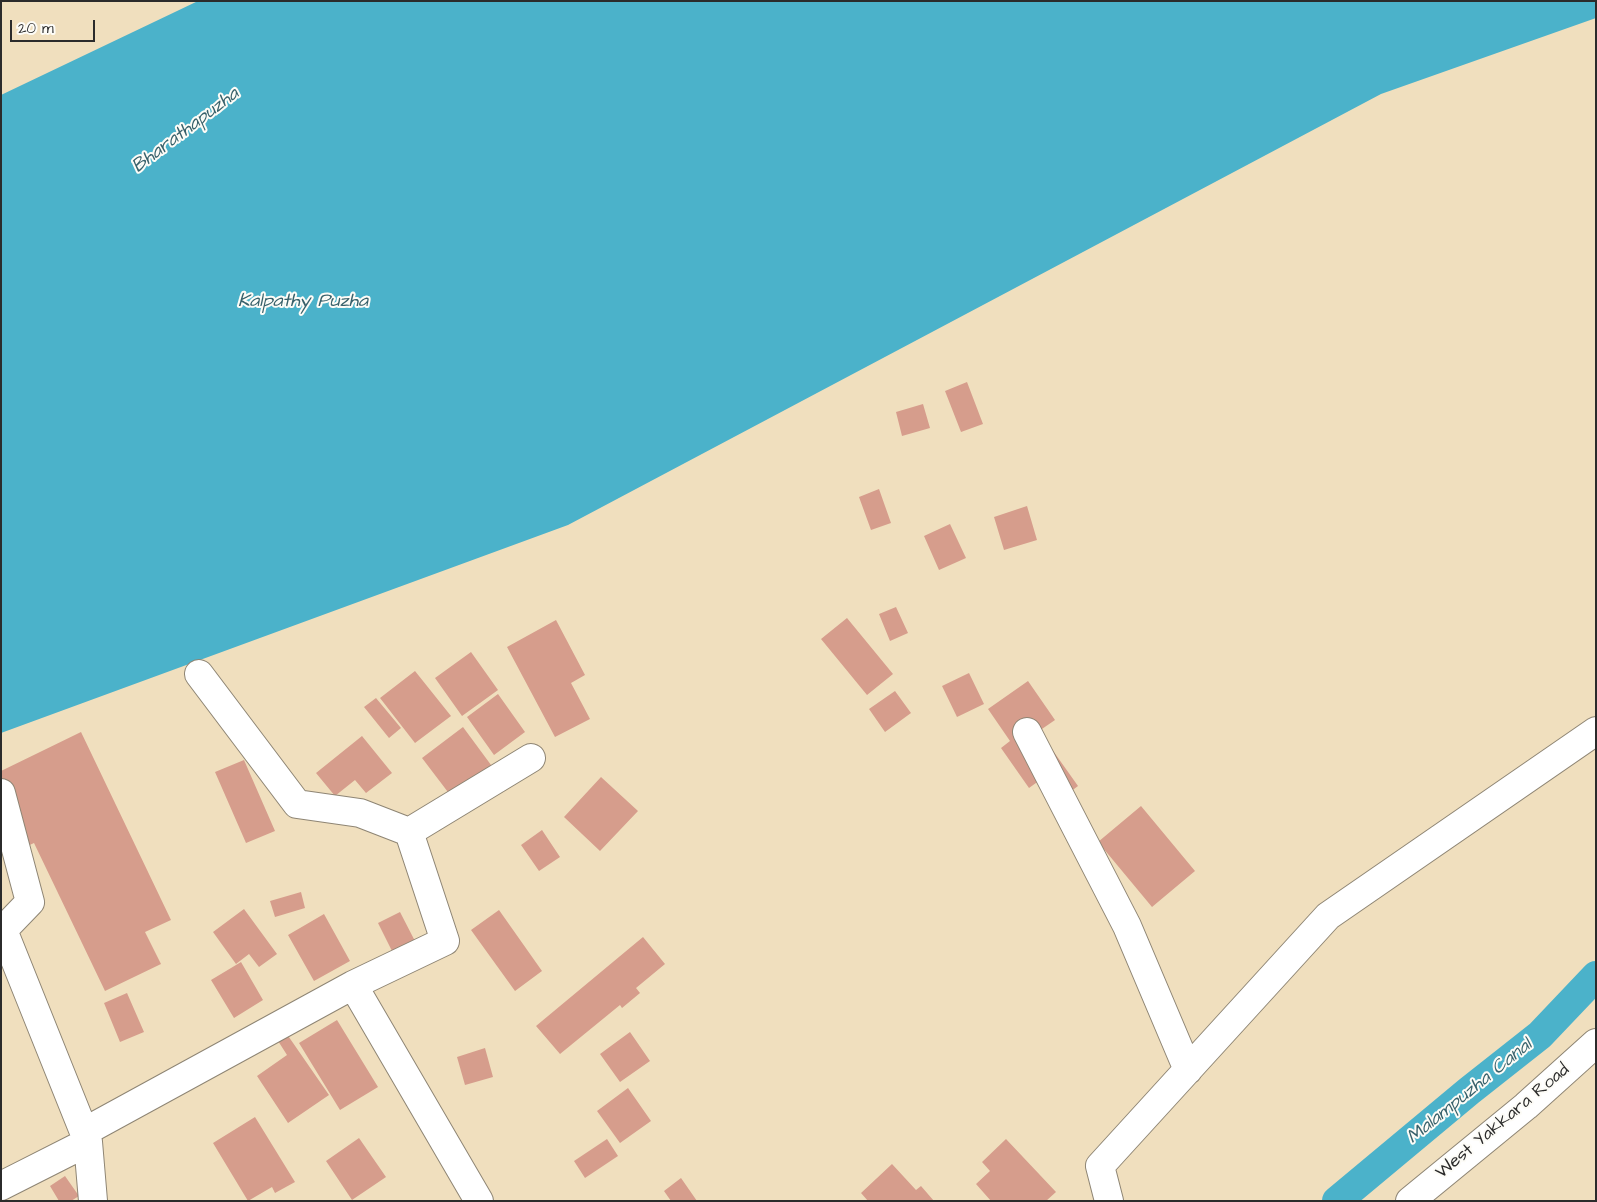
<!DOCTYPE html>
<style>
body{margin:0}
#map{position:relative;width:1597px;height:1202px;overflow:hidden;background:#f0dfbe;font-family:"Architects Daughter",sans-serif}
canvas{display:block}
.frame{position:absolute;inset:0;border:2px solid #2b2b2b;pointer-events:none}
.scale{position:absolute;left:10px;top:20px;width:85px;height:22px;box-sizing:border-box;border:2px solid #2b2b2b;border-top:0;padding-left:6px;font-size:15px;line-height:18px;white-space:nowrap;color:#2b2b2b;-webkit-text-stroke:4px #fdfcf7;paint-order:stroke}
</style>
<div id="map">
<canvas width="1597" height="1202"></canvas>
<div class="frame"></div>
<div class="scale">20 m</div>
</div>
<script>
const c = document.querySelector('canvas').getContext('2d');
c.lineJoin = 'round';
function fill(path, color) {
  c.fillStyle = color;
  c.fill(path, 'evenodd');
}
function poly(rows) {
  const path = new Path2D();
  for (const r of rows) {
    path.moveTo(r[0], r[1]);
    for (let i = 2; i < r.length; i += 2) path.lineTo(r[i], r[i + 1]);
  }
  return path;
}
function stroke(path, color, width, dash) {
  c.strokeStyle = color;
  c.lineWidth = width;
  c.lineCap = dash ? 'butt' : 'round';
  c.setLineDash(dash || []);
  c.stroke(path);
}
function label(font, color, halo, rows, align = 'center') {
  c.font = font + ' "Architects Daughter",sans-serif';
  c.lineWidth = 4;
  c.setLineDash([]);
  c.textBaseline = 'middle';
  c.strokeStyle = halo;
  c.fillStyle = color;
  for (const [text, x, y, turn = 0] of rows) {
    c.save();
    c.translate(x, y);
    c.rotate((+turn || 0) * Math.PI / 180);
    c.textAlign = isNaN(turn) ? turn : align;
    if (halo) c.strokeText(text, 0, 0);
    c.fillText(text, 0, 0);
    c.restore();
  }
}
const water = poly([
 [198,1,1596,1,1596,18,1381,94,568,525,1,733,1,95]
]);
const canal = poly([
 [1337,1201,1469,1091,1540,1035,1596,976]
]);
const building = poly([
 [967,382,983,424,961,432,945,391],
 [923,404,930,428,902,436,896,412],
 [879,489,891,523,871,530,859,497],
 [1027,506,1037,540,1004,550,994,517],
 [950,524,966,558,939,570,924,536],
 [896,607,908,633,890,641,879,614],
 [847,618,893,674,867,695,821,639],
 [556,620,585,675,571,683,590,719,555,737,507,647],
 [471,652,498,690,462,716,435,678],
 [415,671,451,716,415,743,380,698],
 [969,673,984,704,957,717,942,686],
 [1028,681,1055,720,1039,731,1078,786,1062,798,1047,775,1029,788,1001,748,1010,741,988,709],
 [895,691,911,713,885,732,869,709],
 [498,694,525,732,494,755,467,717],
 [376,698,401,728,389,738,364,707],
 [463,727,494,769,454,800,422,758],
 [81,732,171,920,145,932,161,964,105,991,34,843,6,856,1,771],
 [362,736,392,773,366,793,355,780,335,796,316,773],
 [244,760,275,831,246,843,215,772],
 [601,777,638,811,600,851,564,817],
 [1141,806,1195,871,1152,907,1098,842],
 [542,830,560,857,539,871,521,845],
 [301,892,305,908,275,917,270,901],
 [244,909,277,954,259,967,249,954,236,964,213,932],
 [499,910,542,971,515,991,471,930],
 [400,912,417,945,395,957,378,923],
 [324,914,350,961,314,981,288,935],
 [643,937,665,964,636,988,640,993,622,1008,620,1005,560,1054,536,1026],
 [241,962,263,1000,234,1018,211,980],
 [127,993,144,1032,120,1042,104,1003],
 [337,1020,378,1087,340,1110,299,1043],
 [282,1027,329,1095,288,1123,257,1076,287,1055,273,1033],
 [630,1032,650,1061,620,1082,600,1054],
 [485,1048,493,1077,465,1085,457,1057],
 [628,1088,651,1121,620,1143,597,1111],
 [255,1117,295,1182,275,1193,272,1187,248,1201,213,1143],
 [359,1138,386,1177,352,1200,326,1161],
 [607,1139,618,1156,585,1178,574,1161],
 [1006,1139,1056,1192,1046,1201,991,1201,976,1184,990,1171,982,1162],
 [892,1164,916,1190,921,1186,934,1201,868,1201,861,1193],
 [65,1176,79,1196,71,1201,59,1201,50,1186],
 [681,1178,697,1201,671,1201,664,1191]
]);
const street = poly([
 [199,674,297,804,360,813,409,832,445,941,353,985],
 [1027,732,1127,926,1188,1070],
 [1,793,30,902,3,930],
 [409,832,531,758],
 [1,930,3,930,88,1142,93,1201],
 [84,1132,353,985,479,1201],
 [1,1186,88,1142],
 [1109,1201,1100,1166,1328,916,1596,731],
 [1410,1201,1526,1106,1596,1043]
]);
const streetNames = [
 ["West Yakkara Road",1503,1122,-40]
];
const waterNames = [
 ["Bharathapuzha",186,131,-37],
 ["Kalpathy Puzha",303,302],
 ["Malampuzha Canal",1470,1092,-39]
];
fill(water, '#4bb2ca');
stroke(canal, '#4bb2ca', 30);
fill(building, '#d69d8c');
stroke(street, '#8e8574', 30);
stroke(street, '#fff', 28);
label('18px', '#2b2b2b', '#fdfcf7', streetNames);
label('italic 19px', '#38616b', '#fdfcf7', waterNames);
</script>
